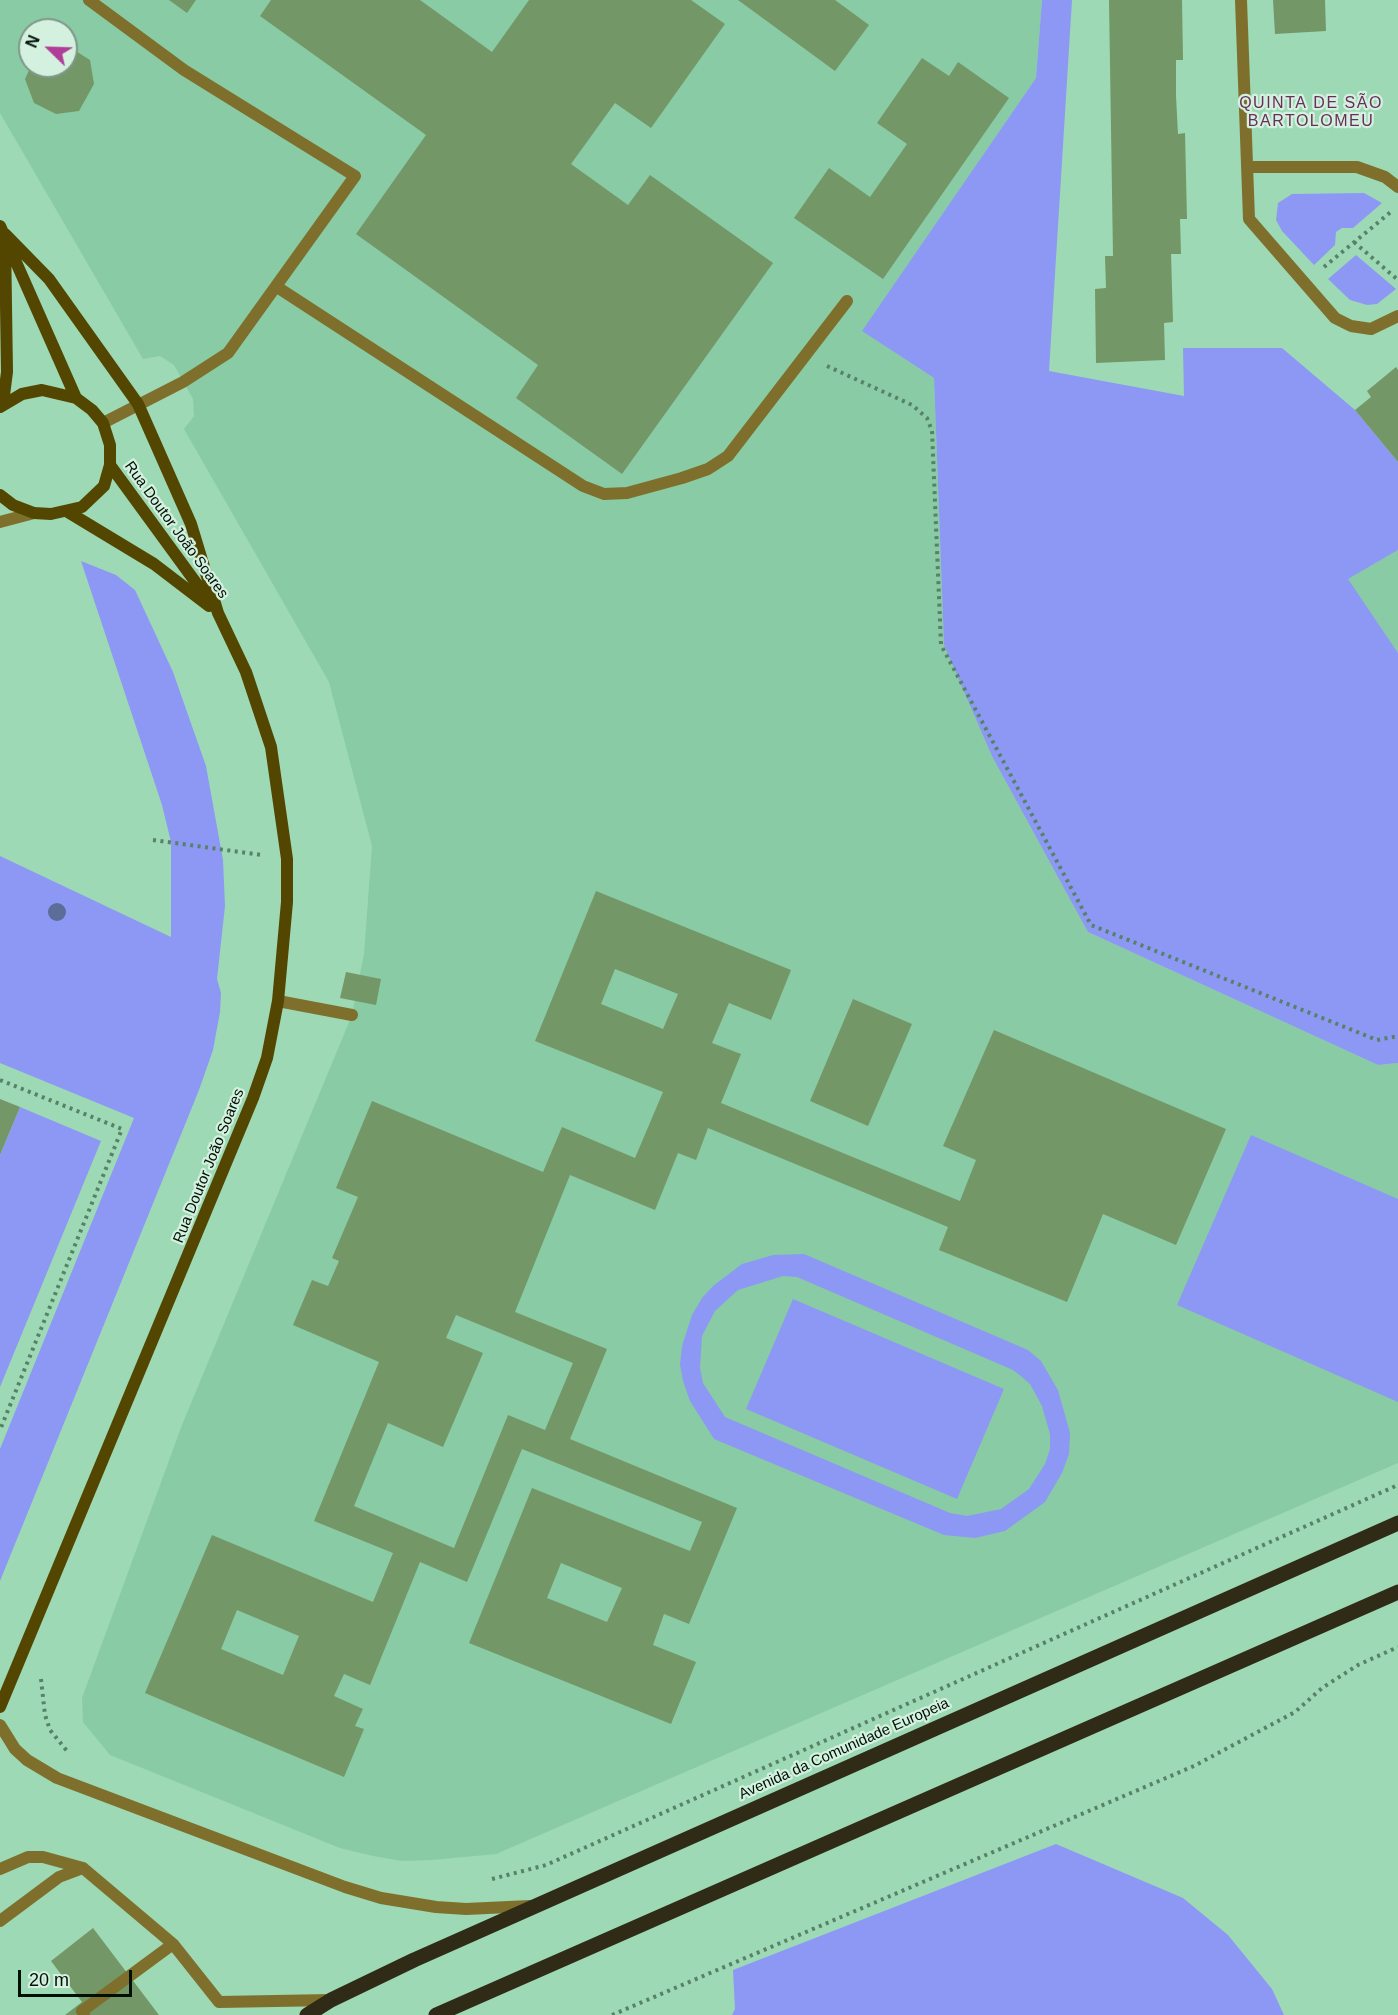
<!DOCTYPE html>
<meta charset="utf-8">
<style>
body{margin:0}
#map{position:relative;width:1398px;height:2015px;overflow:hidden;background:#9dd9b4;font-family:Helvetica,sans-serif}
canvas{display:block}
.north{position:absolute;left:18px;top:18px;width:60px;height:60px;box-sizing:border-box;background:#d4f1df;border:2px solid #7f9788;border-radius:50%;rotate:293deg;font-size:16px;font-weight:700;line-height:24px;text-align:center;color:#001005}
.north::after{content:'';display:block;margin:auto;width:21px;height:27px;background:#b03d97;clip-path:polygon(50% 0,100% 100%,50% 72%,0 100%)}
.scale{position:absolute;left:18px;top:1970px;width:114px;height:27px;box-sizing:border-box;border:3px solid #001005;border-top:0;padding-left:8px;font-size:18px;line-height:21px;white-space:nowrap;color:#001005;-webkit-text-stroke:4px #d4f1df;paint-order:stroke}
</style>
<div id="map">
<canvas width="1398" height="2015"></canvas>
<div class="north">N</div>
<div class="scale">20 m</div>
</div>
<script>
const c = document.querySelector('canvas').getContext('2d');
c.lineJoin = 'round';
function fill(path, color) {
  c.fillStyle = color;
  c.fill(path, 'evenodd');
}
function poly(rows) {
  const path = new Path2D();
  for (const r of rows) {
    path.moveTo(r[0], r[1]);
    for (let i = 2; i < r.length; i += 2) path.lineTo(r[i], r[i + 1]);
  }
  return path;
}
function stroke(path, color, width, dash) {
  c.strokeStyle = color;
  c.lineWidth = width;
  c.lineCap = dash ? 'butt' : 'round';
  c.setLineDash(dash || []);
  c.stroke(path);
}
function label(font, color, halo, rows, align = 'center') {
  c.font = font + ' Helvetica,sans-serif';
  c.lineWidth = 4.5;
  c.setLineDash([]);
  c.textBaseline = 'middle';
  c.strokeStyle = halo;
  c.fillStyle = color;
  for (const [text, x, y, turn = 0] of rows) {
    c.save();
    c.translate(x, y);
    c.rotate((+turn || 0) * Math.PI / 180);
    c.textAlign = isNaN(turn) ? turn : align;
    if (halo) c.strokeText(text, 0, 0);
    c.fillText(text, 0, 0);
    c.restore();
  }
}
const built = poly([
 [0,0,1042,0,1036,78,863,331,934,378,944,645,1088,932,1378,1065,1398,1063,1398,1463,496,1854,432,1860,402,1861,373,1856,340,1848,110,1755,83,1722,82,1698,182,1425,352,1015,364,954,372,846,329,682,184,429,194,416,193,399,174,365,160,356,143,359,0,113],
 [30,30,66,30,66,66,30,66],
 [1398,550,1398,653,1347,579]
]);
const green = poly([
 [1042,0,1072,0,1049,371,1184,396,1183,348,1282,348,1355,410,1398,462,1398,550,1348,579,1398,653,1398,1063,1378,1065,1088,932,992,756,944,645,934,378,862,331,1036,78],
 [1364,193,1382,203,1353,228,1342,228,1336,232,1335,245,1314,265,1282,231,1276,220,1278,203,1292,194],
 [1356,255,1396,289,1377,304,1367,305,1350,300,1328,279],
 [81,561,116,575,135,590,173,672,206,766,223,860,225,906,217,979,221,993,220,1012,213,1050,199,1090,0,1581,0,1449,134,1118,0,1063,0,856,171,937,171,842,162,805],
 [20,1107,101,1141,0,1387,0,1155],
 [1251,1135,1398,1199,1398,1402,1177,1305],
 [804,1254,1028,1350,1041,1361,1058,1390,1070,1433,1069,1454,1062,1473,1045,1502,1005,1531,975,1538,944,1535,714,1439,690,1401,683,1381,680,1365,682,1346,692,1315,702,1298,713,1286,742,1264,773,1255],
 [783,1276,797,1277,1013,1370,1022,1377,1030,1384,1042,1406,1050,1434,1050,1449,1045,1464,1029,1489,1001,1509,967,1516,950,1513,725,1417,703,1383,700,1368,702,1336,715,1311,738,1290],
 [793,1299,1004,1389,957,1499,746,1409],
 [1056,1844,1183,1898,1228,1935,1272,1989,1284,2015,732,2015,735,2009,733,1970]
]);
const building = poly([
 [169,0,196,0,187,13],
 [271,0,420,0,492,52,529,0,691,0,725,24,651,128,615,103,571,164,628,205,650,175,773,263,622,474,516,398,538,365,356,234,426,135,260,16],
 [738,0,835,0,869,25,835,71],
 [1109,0,1182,0,1183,60,1176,60,1176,96,1178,134,1185,133,1187,219,1180,219,1181,254,1171,254,1173,322,1164,323,1165,360,1096,363,1095,289,1106,288,1105,256,1113,256],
 [1273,0,1325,0,1326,31,1275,34],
 [66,45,90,60,94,84,79,111,56,114,34,103,25,79,31,66,66,66],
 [922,58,949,76,958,62,1009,98,883,279,794,218,829,168,870,197,907,144,877,123],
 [1396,367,1398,370,1398,462,1355,410,1371,397,1367,391],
 [596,891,791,970,771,1020,729,1003,712,1043,741,1054,721,1103,960,1201,976,1160,943,1146,994,1030,1226,1129,1176,1245,1103,1214,1067,1302,939,1250,948,1227,708,1128,696,1160,678,1153,655,1210,570,1175,515,1312,607,1349,570,1439,737,1508,689,1624,664,1614,653,1645,696,1662,671,1724,469,1643,532,1488,690,1551,702,1522,522,1449,467,1582,420,1562,370,1685,344,1674,334,1696,363,1709,355,1726,364,1729,344,1777,145,1693,212,1535,373,1602,393,1553,314,1521,379,1362,293,1325,312,1280,328,1286,339,1261,332,1258,358,1197,336,1188,372,1101,543,1172,562,1127,635,1158,663,1092,535,1041],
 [615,969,678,994,663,1029,601,1004],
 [456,1315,573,1363,545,1430,508,1415,454,1548,354,1506,388,1423,443,1447,483,1353,446,1338],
 [561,1563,622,1588,607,1622,547,1598],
 [237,1610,299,1636,283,1675,221,1649],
 [346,972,381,979,376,1005,340,998],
 [853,999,912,1024,868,1126,810,1101],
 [0,1099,20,1107,0,1155],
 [93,1928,159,2015,65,2015,82,2002,51,1961]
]);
const path = poly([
 [1354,242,1398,280],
 [1324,267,1392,211],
 [827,366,912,405,927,418,932,431,941,645,1091,925,1377,1040,1398,1036],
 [153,840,262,855],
 [0,1080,122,1129,0,1430],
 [41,1679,45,1715,50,1730,67,1751],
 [492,1879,546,1865,1398,1485],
 [612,2015,1194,1766,1295,1712,1322,1688,1358,1665,1398,1647]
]);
const lane = poly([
 [89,0,184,70,355,176,228,353,183,382,103,423],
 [277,287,583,486,604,494,627,493,682,478,708,469,728,456,847,301],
 [278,1001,352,1015],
 [0,1869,28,1857,43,1857,83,1868,173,1944],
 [0,1921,59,1877,83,1868],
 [84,2015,82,2011,173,1944,219,2002,331,2000]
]);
const street = poly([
 [1241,0,1249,219,1335,318,1351,326,1371,329,1398,316],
 [1247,167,1357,167,1385,177,1398,187],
 [0,522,34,513],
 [0,1725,15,1749,27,1760,57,1778,345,1887,381,1898,436,1907,466,1909,530,1906]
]);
const secondary = poly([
 [0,226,76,398],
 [3,403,7,372,5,239],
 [0,407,22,394,42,390,76,398,92,410,103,423,110,445,110,465,104,486,82,507,51,514,34,513,13,505,0,495],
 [110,465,210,602],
 [68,512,154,564,209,606],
 [0,1707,253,1098,267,1058,278,1001,287,902,287,859,271,747,246,672,218,613,191,524,138,404,49,279,5,234]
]);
const primary = poly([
 [307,2015,331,2000,414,1960,1398,1523],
 [436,2015,1398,1592]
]);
const trees = [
 [57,912]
];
const streetNames = [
 ["Rua Doutor João Soares",176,530,54],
 ["Rua Doutor João Soares",209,1166,-68],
 ["Avenida da Comunidade Europeia",844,1749,-24]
];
const neighbourhoodNames = [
 ["QUINTA DE SÃO",1311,104],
 ["BARTOLOMEU",1311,122]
];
fill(built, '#89cba4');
fill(green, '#8d98f5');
fill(building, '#749767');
stroke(path, '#588168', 4, [3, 4.5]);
stroke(lane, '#7e702c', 12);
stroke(street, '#7e702c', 12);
stroke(secondary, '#534601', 12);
stroke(primary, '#2f2b17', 15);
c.fillStyle = '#5c6d99';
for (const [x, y] of trees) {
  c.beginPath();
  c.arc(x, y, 9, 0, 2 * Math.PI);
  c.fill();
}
label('15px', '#001005', '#d4f1df', streetNames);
c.letterSpacing = '1.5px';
label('16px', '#682f5a', '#d4f1df', neighbourhoodNames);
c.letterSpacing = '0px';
</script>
